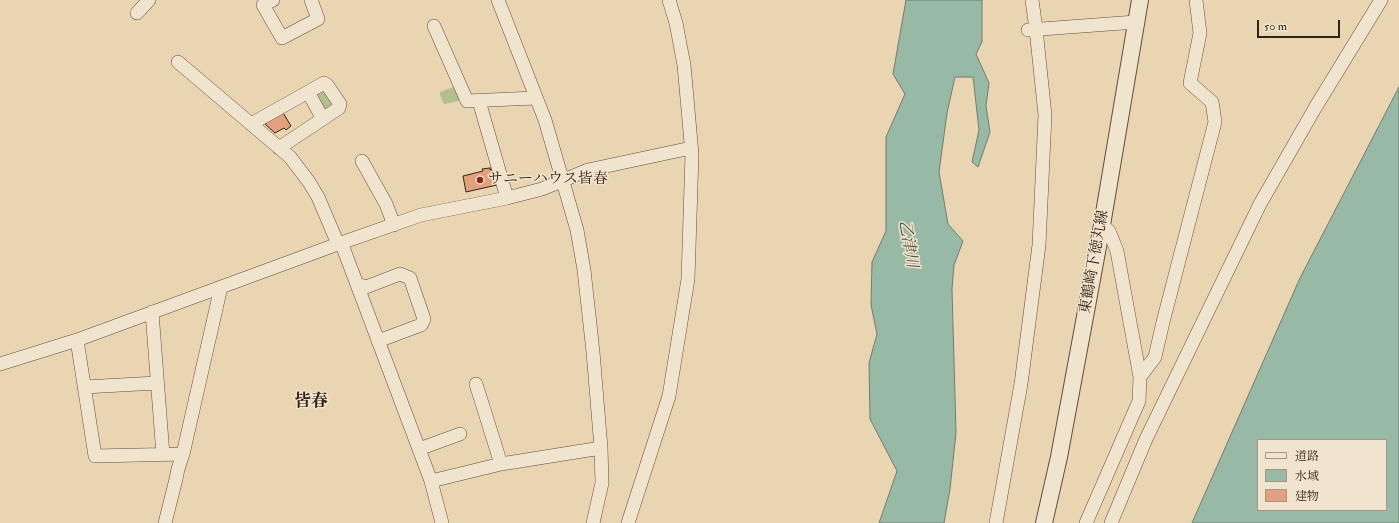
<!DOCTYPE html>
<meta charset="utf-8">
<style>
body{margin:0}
#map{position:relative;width:1399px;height:523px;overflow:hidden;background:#ead5b3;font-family:"IM FELL Double Pica","Noto Serif JP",serif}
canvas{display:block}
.legend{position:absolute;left:1257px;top:439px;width:130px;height:72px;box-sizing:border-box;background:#f1e4ce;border:1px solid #a69684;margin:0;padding:5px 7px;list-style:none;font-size:12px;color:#352115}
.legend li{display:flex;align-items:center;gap:8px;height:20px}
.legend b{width:20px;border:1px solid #a69684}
.scale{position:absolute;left:1257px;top:20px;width:83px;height:18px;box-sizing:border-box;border:2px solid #352115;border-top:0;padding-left:5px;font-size:12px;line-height:14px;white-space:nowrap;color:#352115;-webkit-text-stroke:3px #f1e4ce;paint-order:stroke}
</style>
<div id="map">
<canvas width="1399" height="523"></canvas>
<ul class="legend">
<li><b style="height:5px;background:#f1e4ce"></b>道路</li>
<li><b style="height:11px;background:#99b9a7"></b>水域</li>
<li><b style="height:11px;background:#e1a181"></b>建物</li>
</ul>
<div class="scale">50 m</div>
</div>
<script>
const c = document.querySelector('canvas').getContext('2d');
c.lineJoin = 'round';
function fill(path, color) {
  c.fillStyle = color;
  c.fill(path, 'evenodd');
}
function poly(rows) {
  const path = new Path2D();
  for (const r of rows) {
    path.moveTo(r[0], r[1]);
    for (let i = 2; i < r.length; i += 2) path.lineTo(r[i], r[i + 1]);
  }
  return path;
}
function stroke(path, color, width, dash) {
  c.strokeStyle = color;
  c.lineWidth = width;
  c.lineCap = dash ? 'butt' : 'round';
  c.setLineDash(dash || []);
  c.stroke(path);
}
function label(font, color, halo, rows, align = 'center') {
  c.font = font + ' "IM FELL Double Pica","Noto Serif JP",serif';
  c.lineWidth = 3;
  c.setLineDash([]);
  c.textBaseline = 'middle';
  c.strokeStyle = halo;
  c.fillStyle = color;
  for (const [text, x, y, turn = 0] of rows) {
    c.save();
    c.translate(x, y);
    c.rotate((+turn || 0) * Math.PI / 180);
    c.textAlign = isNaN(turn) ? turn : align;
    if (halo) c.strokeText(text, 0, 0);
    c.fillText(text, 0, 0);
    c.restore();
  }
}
const green = poly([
 [456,86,462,100,444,104,440,95,440,92],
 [321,88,336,105,326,112,314,91]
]);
const water = poly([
 [906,0,982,0,982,42,976,54,989,83,986,106,990,132,978,167,972,162,979,130,973,77,955,77,947,113,939,172,948,224,963,241,954,265,952,289,956,433,950,489,944,523,879,523,897,471,870,419,869,363,877,334,871,305,872,262,886,231,886,137,905,94,893,74,906,0],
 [1399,87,1399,523,1192,523,1300,278,1399,87],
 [1258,440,1386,440,1386,510,1258,510,1258,440]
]);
const building = poly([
 [282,111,291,126,286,130,284,128,275,133,265,124,282,111],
 [490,168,490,170,494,169,497,185,466,192,463,176,483,171,482,169,490,168]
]);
const minor = poly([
 [273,0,263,5,282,38,318,19,311,0],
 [498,0,545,120,577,230,584,270,593,352,601,448,602,483,593,523],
 [137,13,149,0],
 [434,26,467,101,535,98],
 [1028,30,1136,22],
 [178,62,290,157,309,182,318,197,338,244],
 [308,92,323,119],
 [479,101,507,198],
 [251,124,324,83,327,85,340,104,339,108,279,148],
 [362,161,386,204,394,225],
 [341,242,431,481,442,523],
 [357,284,366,287,400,274,410,278,424,319,421,325,378,341],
 [152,312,163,455],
 [77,340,95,456,183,454],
 [0,364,77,340,338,244,421,215,507,198,542,189,588,170,691,148],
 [1140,377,1155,357,1163,322,1215,122,1212,102,1190,83,1200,33,1196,0],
 [476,384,501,464],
 [84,387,157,383],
 [419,449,460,434],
 [431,481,501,464,601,448],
 [165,523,176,479,178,469,183,454,221,287],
 [628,523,669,396,688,279,692,154,684,65,676,23,669,0],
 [996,523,1021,384,1039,245,1045,115,1036,29,1032,0],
 [1086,523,1139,401,1140,377,1117,251,1109,231,1102,225],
 [1111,523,1146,439,1260,204,1315,108,1381,0]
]);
const tertiary = poly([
 [1044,523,1059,457,1102,225,1140,0]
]);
const markers = [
 [480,180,4,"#8f2418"]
];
const poiNames = [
 ["サニーハウス皆春",488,180]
];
const streetNames = [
 ["東鶴崎下徳丸線",1095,262,-80]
];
const waterNames = [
 ["乙津川",907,244,80]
];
const quarterNames = [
 ["皆春",311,402]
];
fill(green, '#b4be8f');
fill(water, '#99b9a7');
stroke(water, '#717c6d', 1);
fill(building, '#e1a181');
stroke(building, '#352115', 1);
stroke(minor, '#624e3c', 14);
stroke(tertiary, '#624e3c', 18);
stroke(minor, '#f1e4ce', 13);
stroke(tertiary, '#f1e4ce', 16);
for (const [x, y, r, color] of markers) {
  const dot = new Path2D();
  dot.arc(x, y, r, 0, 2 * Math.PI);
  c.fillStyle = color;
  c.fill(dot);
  stroke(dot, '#f1e4ce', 1.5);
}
label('15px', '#352115', '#f1e4ce', poiNames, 'left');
label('15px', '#352115', '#f1e4ce', streetNames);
label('italic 16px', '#534f41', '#f1e4ce', waterNames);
label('bold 17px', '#352115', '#f1e4ce', quarterNames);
</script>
